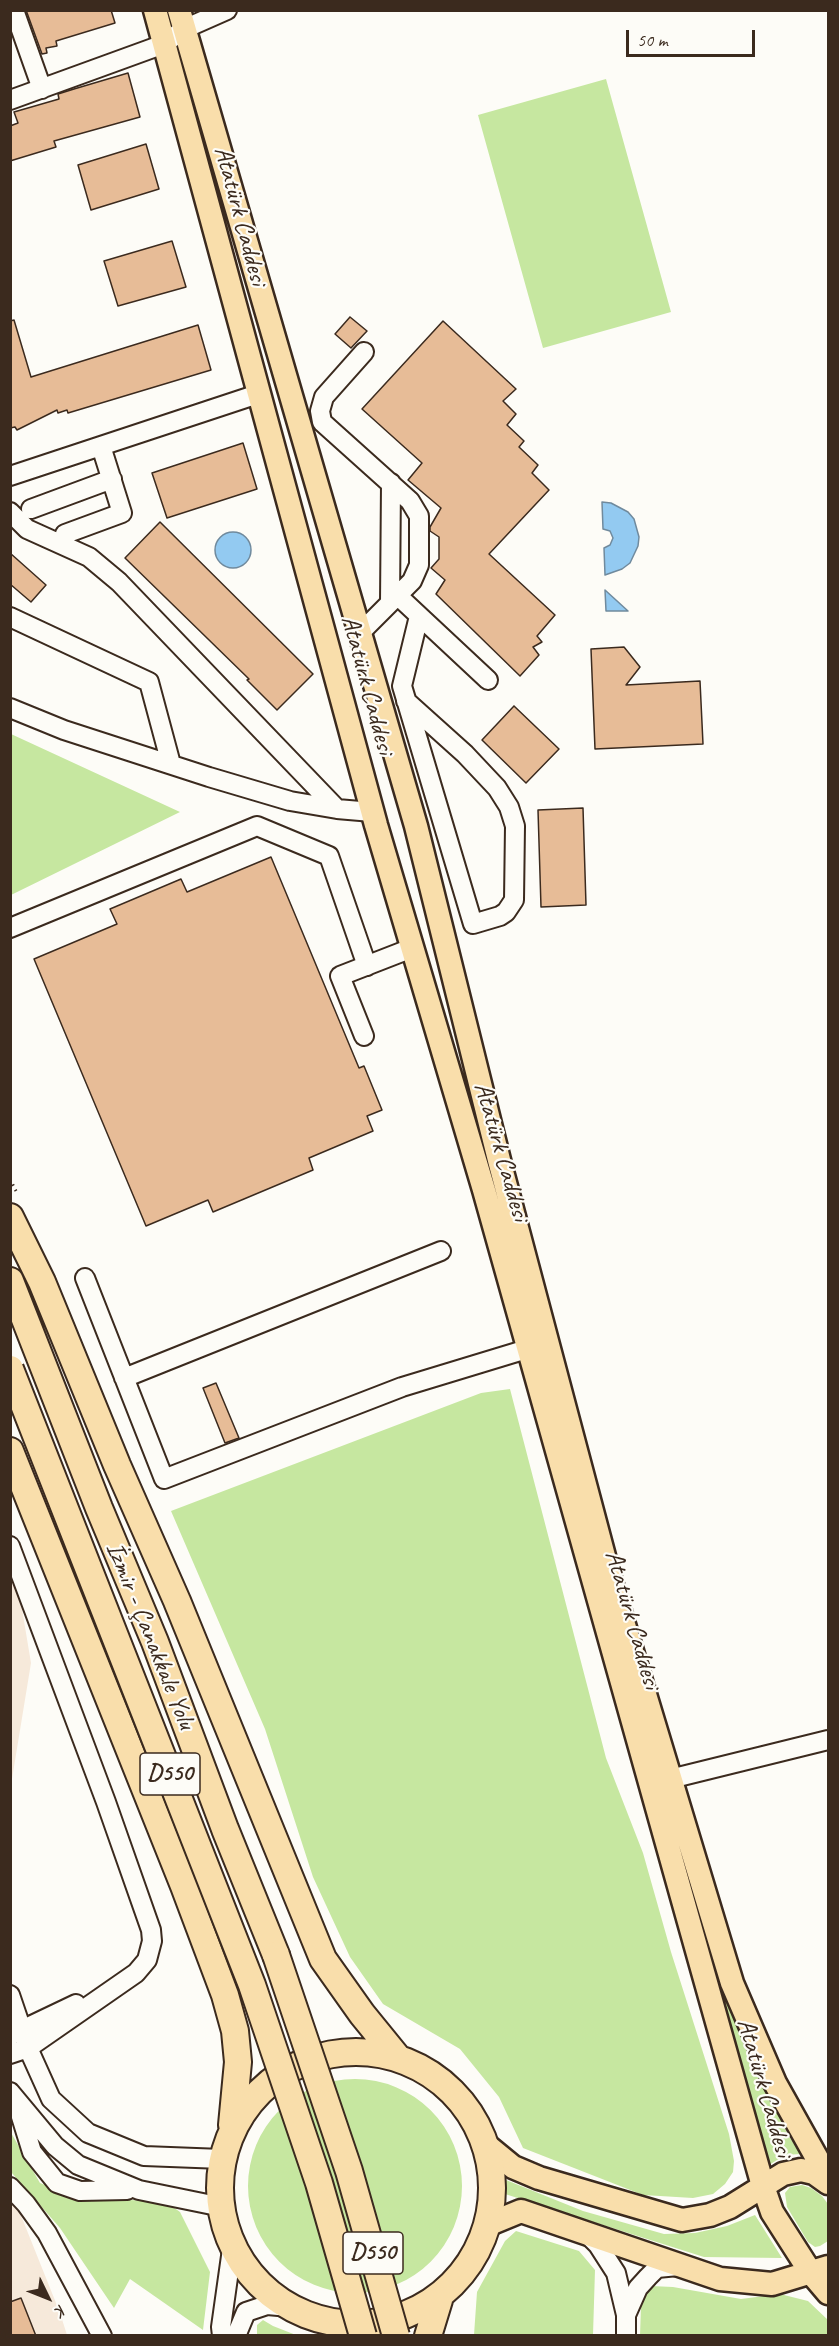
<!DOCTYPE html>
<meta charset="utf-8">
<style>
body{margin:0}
#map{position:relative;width:839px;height:2346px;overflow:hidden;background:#fdfcf7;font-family:Caveat,sans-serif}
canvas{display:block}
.frame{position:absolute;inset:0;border:12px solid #3b2a1e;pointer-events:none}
.north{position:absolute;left:18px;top:2268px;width:60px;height:60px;-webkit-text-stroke:4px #fdfcf7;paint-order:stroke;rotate:133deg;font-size:16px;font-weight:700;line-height:24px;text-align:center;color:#3b2a1e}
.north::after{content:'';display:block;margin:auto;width:21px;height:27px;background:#3b2a1e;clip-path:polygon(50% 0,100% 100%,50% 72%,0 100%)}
.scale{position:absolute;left:626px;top:30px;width:129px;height:27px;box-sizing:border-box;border:3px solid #3b2a1e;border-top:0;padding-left:8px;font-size:18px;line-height:21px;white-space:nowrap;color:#3b2a1e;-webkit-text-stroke:4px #fdfcf7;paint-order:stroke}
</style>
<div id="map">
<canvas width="839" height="2346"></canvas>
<div class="frame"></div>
<div class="north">K</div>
<div class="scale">50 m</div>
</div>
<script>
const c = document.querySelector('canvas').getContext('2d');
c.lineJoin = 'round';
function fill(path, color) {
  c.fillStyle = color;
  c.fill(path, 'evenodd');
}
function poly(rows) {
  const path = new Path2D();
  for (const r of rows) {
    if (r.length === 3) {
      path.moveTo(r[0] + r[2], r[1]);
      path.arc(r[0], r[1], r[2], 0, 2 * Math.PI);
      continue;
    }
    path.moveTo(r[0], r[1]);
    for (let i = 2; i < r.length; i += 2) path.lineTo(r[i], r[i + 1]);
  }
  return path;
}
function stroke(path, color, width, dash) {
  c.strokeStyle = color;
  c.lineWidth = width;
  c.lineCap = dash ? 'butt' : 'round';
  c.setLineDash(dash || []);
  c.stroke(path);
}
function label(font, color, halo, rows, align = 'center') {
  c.font = font + ' Caveat,sans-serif';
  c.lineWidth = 4.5;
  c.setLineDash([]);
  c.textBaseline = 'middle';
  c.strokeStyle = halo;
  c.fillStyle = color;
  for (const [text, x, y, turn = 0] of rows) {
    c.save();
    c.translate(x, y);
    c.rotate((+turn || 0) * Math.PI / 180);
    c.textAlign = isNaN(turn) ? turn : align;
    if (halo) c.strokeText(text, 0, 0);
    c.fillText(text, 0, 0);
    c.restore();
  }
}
const built = poly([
 [11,1568,19,1591,31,1663,11,1785],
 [10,2188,60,2313,67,2335,11,2335]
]);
const green = poly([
 [606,79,671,312,543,348,478,115],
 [11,734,180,812,11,895],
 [510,1389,606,1758,643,1853,671,1952,729,2134,734,2161,733,2172,725,2184,713,2194,693,2198,643,2195,523,2148,499,2097,460,2049,383,2004,350,1957,313,1877,265,1729,171,1511,481,1393],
 [704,1943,710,1949,751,2059,788,2135,801,2154,785,2155,769,2165],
 [355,2186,107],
 [10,2131,40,2183,76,2197,166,2202,180,2212,210,2272,203,2330,130,2279,114,2308,60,2228,11,2172],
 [506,2180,583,2211,664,2234,695,2233,727,2226,755,2215,782,2258,704,2257,505,2194],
 [802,2185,811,2188,822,2196,828,2204,828,2241,820,2246,815,2247,808,2242,787,2207,785,2193,790,2187],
 [516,2231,579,2251,595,2270,593,2335,474,2335,477,2292,505,2241],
 [651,2286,673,2287,741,2299,780,2294,808,2301,828,2320,828,2335,640,2336,641,2305],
 [263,2320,273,2326,296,2335,257,2335,257,2325]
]);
const water = poly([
 [602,502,611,503,628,512,634,519,639,537,638,546,630,563,622,569,605,575,604,548,610,545,613,538,610,531,603,529,602,502],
 [233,550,18],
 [605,590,628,611,606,611,605,590]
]);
const building = poly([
 [26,10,111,10,115,23,56,41,57,46,46,48,47,53,42,54,26,10],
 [128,73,140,117,54,141,56,147,10,161,10,126,18,123,14,112,59,99,58,94,74,89,128,73],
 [146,144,159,189,91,210,78,165,146,144],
 [172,241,186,287,118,306,104,261,172,241],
 [350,317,367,331,351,348,335,334,350,317],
 [14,320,31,377,198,325,211,370,68,413,67,410,58,413,57,410,17,430,15,427,10,428,10,321,14,320],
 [443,321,516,389,503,401,516,414,507,425,524,441,519,447,538,465,532,473,549,490,489,554,555,615,537,636,542,642,533,647,539,655,520,676,436,594,445,580,431,568,439,559,439,537,430,531,430,527,441,508,408,480,422,463,362,409,443,321],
 [243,443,257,489,167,518,152,473,243,443],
 [160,522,313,674,277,710,247,680,249,679,125,558,160,522],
 [10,553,46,585,31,602,10,584,10,553],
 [624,647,640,667,626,685,700,681,703,744,595,749,591,649,624,647],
 [514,706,559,749,526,783,482,740,514,706],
 [583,808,586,905,541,907,538,810,583,808],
 [271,857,359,1068,364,1066,382,1110,367,1116,373,1131,309,1158,313,1170,213,1212,208,1200,146,1226,34,959,117,924,110,909,181,879,187,892,271,857],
 [216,1383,239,1438,225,1443,203,1388,216,1383],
 [21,2298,36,2336,10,2336,10,2302,21,2298]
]);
const path = poly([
 [10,1179,16,1191]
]);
const minor = poly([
 [14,10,42,89],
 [10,100,164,44,184,29,227,10],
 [10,476,258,394],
 [31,509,112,479],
 [10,512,27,529,89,557,119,582,337,809,372,812],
 [65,534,122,513,101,446],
 [397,595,488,680],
 [390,602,391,483],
 [10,617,149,682,171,764],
 [360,633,412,581,419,565,419,516,410,501,322,422,320,411,324,397,364,352],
 [406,701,465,754,497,788,509,807,515,826,514,900,506,912,500,916,473,924,402,686,419,616],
 [10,708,64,730,209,777,290,801,337,809],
 [10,928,257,826,329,856,367,966],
 [364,1036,340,976,412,948],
 [85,1278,164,1479,402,1387,527,1349],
 [124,1378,441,1251],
 [10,1546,106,1802,151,1930,152,1941,147,1960,136,1973,28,2048,10,2054],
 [670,1779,828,1740],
 [10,1995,28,2048,51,2099,88,2133,144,2156,222,2159],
 [11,2035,76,2004],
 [10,2092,55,2146,78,2165,139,2190,222,2207],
 [18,2107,32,2152,57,2183,80,2191,127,2190],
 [10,2187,26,2204,47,2233,102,2336],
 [587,2234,598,2245,616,2273,626,2315,626,2336],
 [626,2315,638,2288,648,2277,657,2268,678,2266],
 [222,2336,221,2327,232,2249],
 [236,2336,246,2312,267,2305,290,2307]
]);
const major = poly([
 [155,10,376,825,484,1190,763,2186,772,2212,811,2273,828,2293],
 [179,10,416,826,499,1160,609,1575,732,1983,775,2083,828,2178],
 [485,2144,513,2167,539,2178,682,2220,710,2215,730,2207,783,2174,801,2170,814,2173,828,2183],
 [487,2225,521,2211,720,2279,772,2284,828,2267]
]);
const highway = poly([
 [10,1217,42,1282,117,1465,177,1601,323,1959,362,2014,397,2057],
 [10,1281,99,1508,155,1642,225,1829,276,1955],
 [10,1451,184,1886,225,1995,235,2031,238,2062,232,2125],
 [356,2188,136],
 [428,2336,439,2300]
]);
const highwayBridge = poly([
 [10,1369,252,1985,319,2183,363,2336],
 [276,1955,349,2171,396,2336]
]);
const shields = [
 [170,1774,60],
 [373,2253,60]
];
const shieldNames = [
 ["D550",170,1774],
 ["D550",373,2253]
];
const streetNames = [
 ["Atatürk Caddesi",240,216,75],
 ["Atatürk Caddesi",367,685,75],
 ["Atatürk Caddesi",501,1152,74],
 ["Atatürk Caddesi",632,1620,74],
 ["İzmir - Çanakkale Yolu",150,1636,68],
 ["Atatürk Caddesi",764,2088,74]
];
fill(built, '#f6e9da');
fill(green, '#c6e7a0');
fill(water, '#93caf1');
stroke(water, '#708a9d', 1.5);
fill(building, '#e7bc97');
stroke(building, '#3b2a1e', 1.5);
stroke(minor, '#3b2a1e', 22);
stroke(major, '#3b2a1e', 27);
stroke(highway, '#3b2a1e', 30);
stroke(path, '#3b2a1e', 3, [1.5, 4.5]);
stroke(minor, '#fdfcf7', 18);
stroke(major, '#f9deab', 22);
stroke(highway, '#f9deab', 26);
stroke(highwayBridge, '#3b2a1e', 30, []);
stroke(highwayBridge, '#f9deab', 26);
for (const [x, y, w] of shields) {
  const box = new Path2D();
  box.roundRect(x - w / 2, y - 21, w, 42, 4.5);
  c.fillStyle = '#fdfcf7';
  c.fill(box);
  stroke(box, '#3b2a1e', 1.5);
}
label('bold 24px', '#3b2a1e', null, shieldNames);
label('26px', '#3b2a1e', '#fdfcf7', streetNames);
</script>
